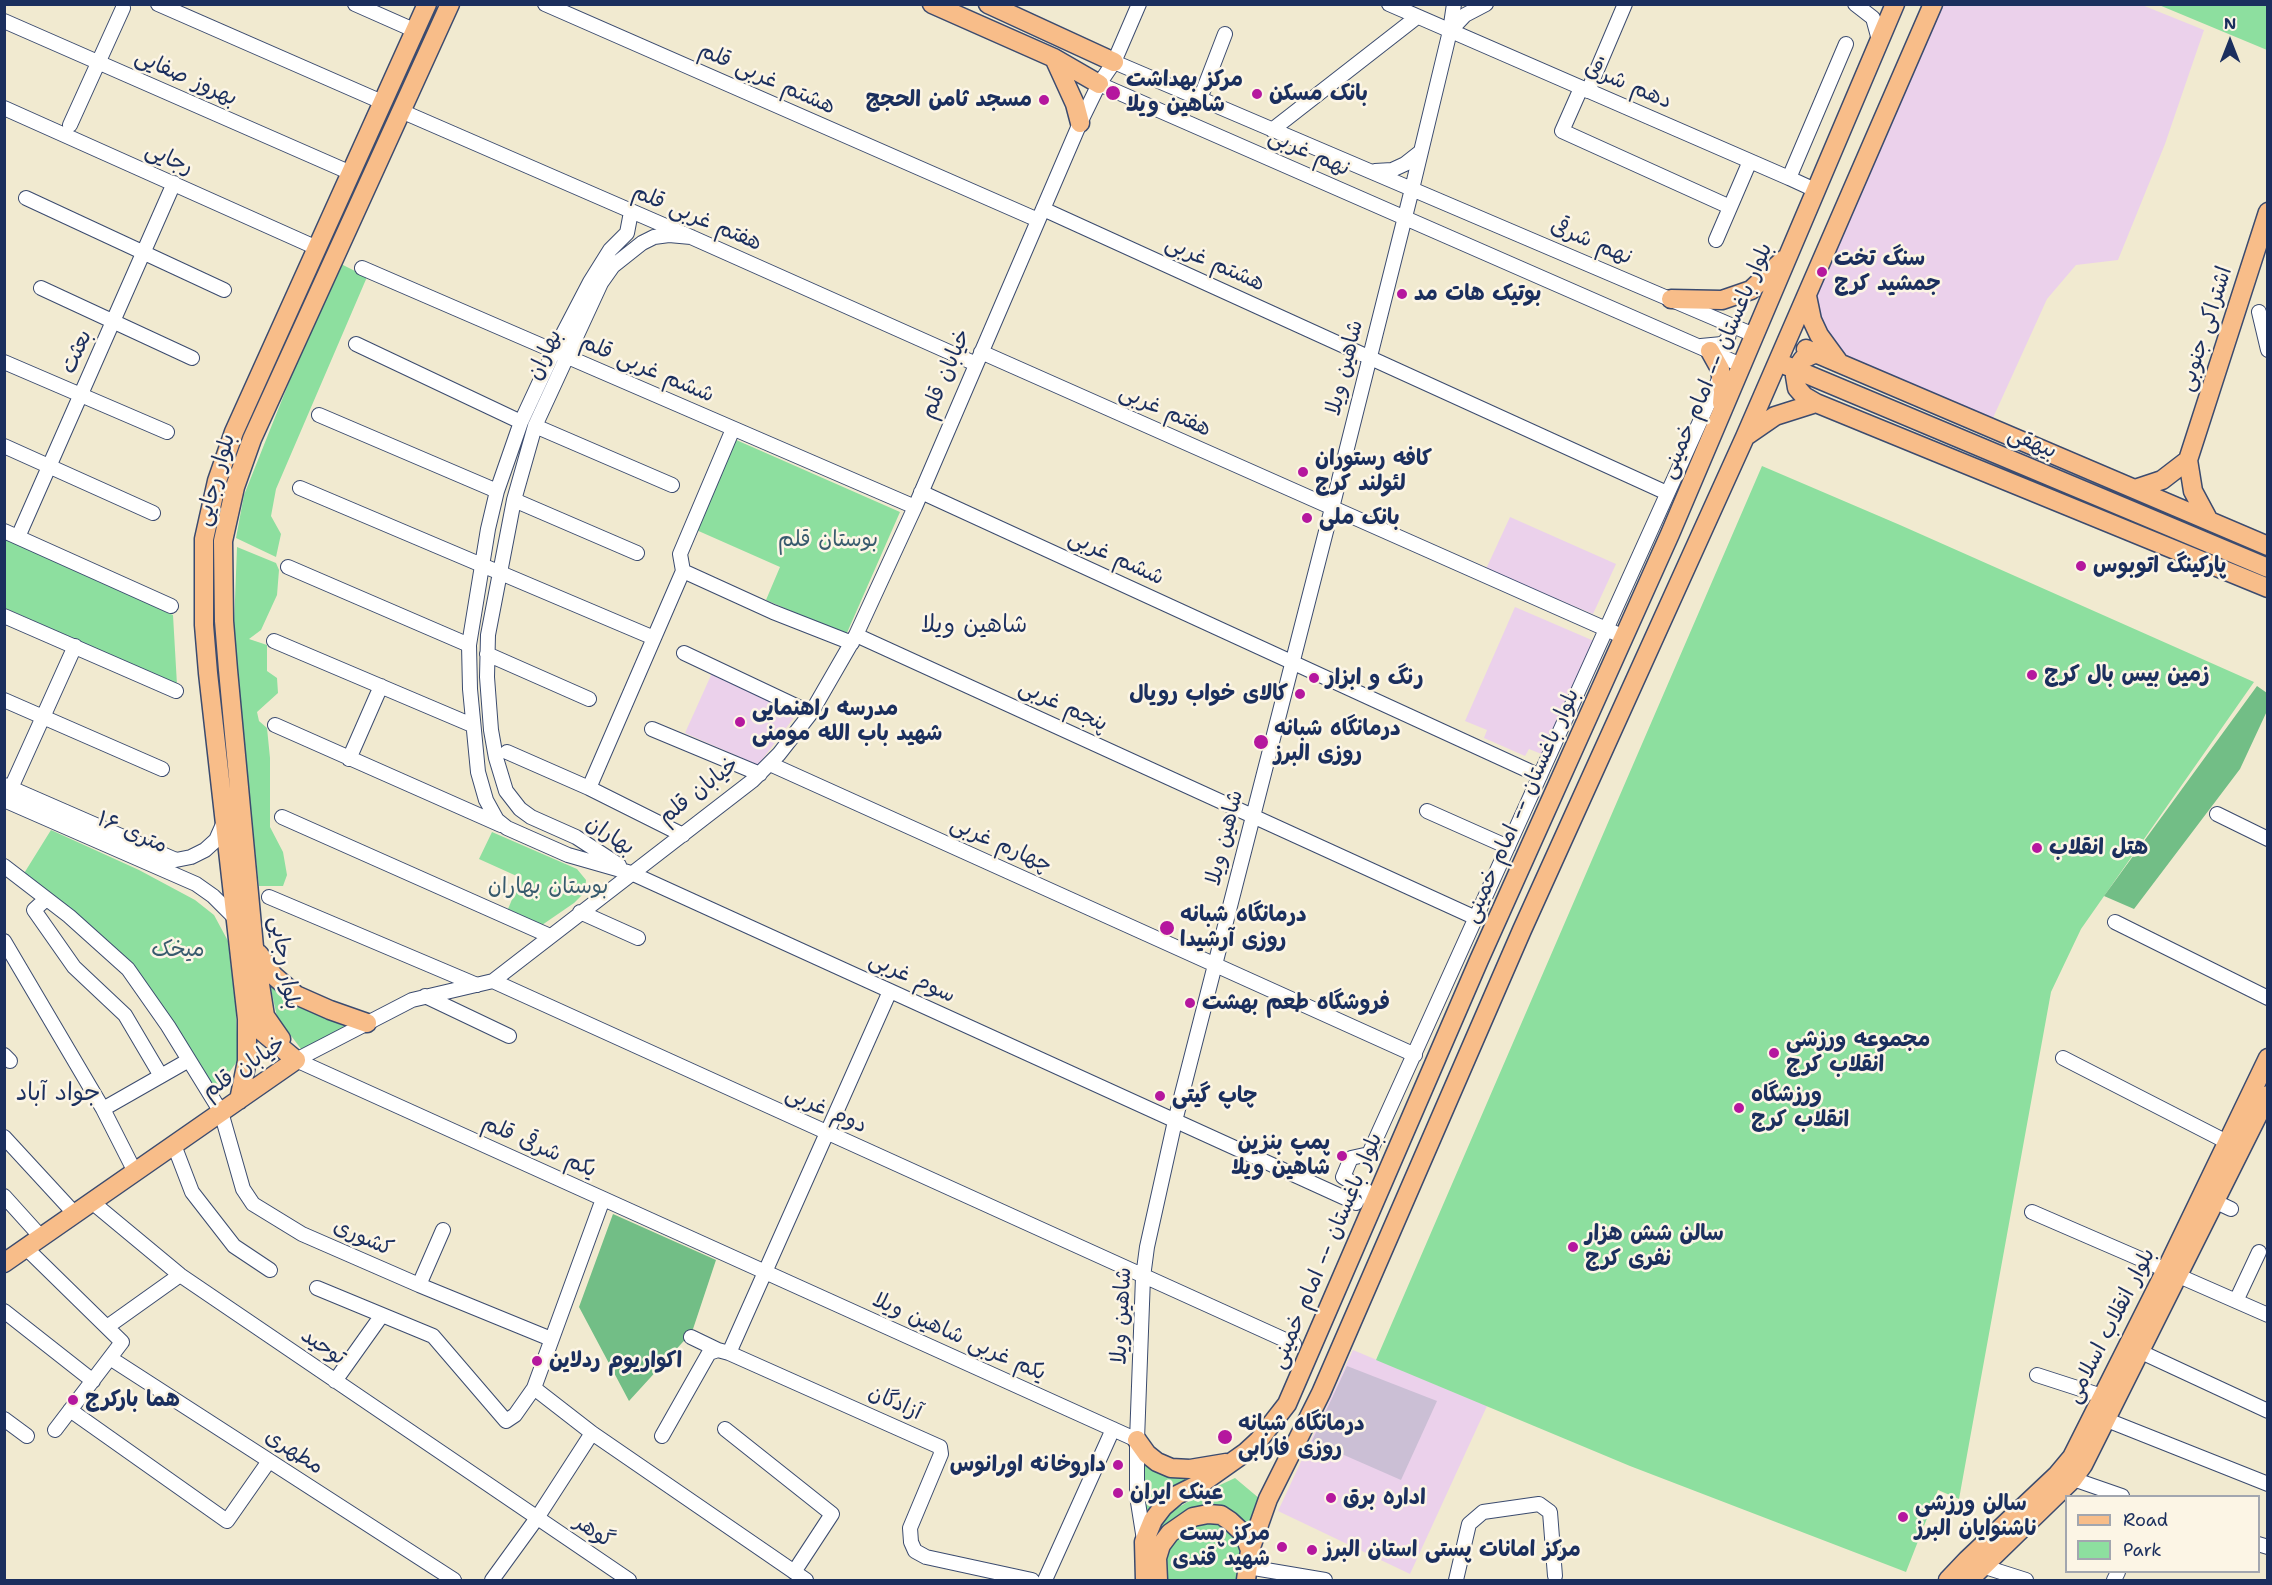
<!DOCTYPE html>
<meta charset="utf-8">
<style>
body{margin:0}
#map{position:relative;width:2272px;height:1585px;overflow:hidden;background:#f1ead0;font-family:"Shantell Sans",sans-serif}
canvas{display:block}
.frame{position:absolute;inset:0;border:6px solid #1b2f5e;pointer-events:none}
.legend{position:absolute;left:2065px;top:1495px;width:195px;height:78px;box-sizing:border-box;background:#fcf5e5;border:2px solid #a2a6af;margin:0;padding:8px 10px;list-style:none;font-size:18px;color:#1b2f5e}
.legend li{display:flex;align-items:center;gap:12px;height:30px}
.legend b{width:30px;border:2px solid #a2a6af}
.north{position:absolute;left:2200px;top:12px;width:60px;height:60px;-webkit-text-stroke:4px #fcf5e5;paint-order:stroke;rotate:0deg;font-size:16px;font-weight:700;line-height:24px;text-align:center;color:#1b2f5e}
.north::after{content:'';display:block;margin:auto;width:21px;height:27px;background:#1b2f5e;clip-path:polygon(50% 0,100% 100%,50% 72%,0 100%)}
</style>
<div id="map">
<canvas width="2272" height="1585"></canvas>
<div class="frame"></div>
<ul class="legend">
<li><b style="height:8px;background:#f8bd89"></b>Road</li>
<li><b style="height:16px;background:#8ddf9f"></b>Park</li>
</ul>
<div class="north">N</div>
</div>
<script>
const c = document.querySelector('canvas').getContext('2d');
c.lineJoin = 'round';
function fill(path, color) {
  c.fillStyle = color;
  c.fill(path, 'evenodd');
}
function poly(rows) {
  const path = new Path2D();
  for (const r of rows) {
    path.moveTo(r[0], r[1]);
    for (let i = 2; i < r.length; i += 2) path.lineTo(r[i], r[i + 1]);
  }
  return path;
}
function stroke(path, color, width, dash) {
  c.strokeStyle = color;
  c.lineWidth = width;
  c.lineCap = dash ? 'butt' : 'round';
  c.setLineDash(dash || []);
  c.stroke(path);
}
function label(font, color, halo, rows, align = 'center') {
  c.font = font + ' "Shantell Sans","Playpen Sans Arabic",sans-serif';
  c.lineWidth = 5;
  c.setLineDash([]);
  c.textBaseline = 'middle';
  c.strokeStyle = halo;
  c.fillStyle = color;
  for (const [text, x, y, turn = 0] of rows) {
    c.save();
    c.translate(x, y);
    c.rotate((+turn || 0) * Math.PI / 180);
    c.textAlign = isNaN(turn) ? turn : align;
    if (halo) c.strokeText(text, 0, 0);
    c.fillText(text, 0, 0);
    c.restore();
  }
}
const built = poly([
 [1937,5,2142,5,2204,30,2165,144,2118,260,2076,265,2047,299,1992,420,1843,358,1823,333,1812,298],
 [1510,517,1616,564,1593,614,1486,569],
 [1515,607,1594,641,1544,755,1529,749,1525,756,1484,738,1487,730,1465,721],
 [712,673,799,711,758,765,685,733],
 [1353,1350,1487,1406,1410,1574,1278,1511]
]);
const industrial = poly([
 [1347,1366,1437,1401,1401,1480,1312,1441]
]);
const green = poly([
 [2159,5,2267,5,2267,50],
 [337,262,367,277,276,489,271,516,281,534,276,557,236,538,244,495],
 [734,439,900,512,846,635,766,600,780,567,694,529],
 [1762,466,1900,525,2254,682,2081,929,2051,992,1959,1499,1938,1490,1906,1572,1630,1466,1376,1360],
 [5,538,173,615,177,685,5,608],
 [237,547,276,563,279,570,277,595,261,630,249,639,267,645,267,671,277,678,278,693,257,712,259,721,267,728,270,758,270,827,283,852,287,875,283,886,259,886,240,718,234,626],
 [51,830,139,870,195,900,214,915,228,941,236,1010,238,1060,215,1092,151,991,23,875],
 [492,832,577,869,586,880,585,892,574,903,542,925,508,909,521,878,479,859],
 [269,980,290,1002,346,1027,301,1049,277,1017],
 [1142,1458,1153,1470,1167,1476,1189,1479,1146,1518],
 [1235,1478,1260,1499,1249,1533,1224,1511,1156,1539,1164,1518,1172,1511,1205,1492],
 [1196,1522,1225,1524,1234,1533,1242,1557,1239,1580,1162,1580,1162,1569,1169,1541]
]);
const forest = poly([
 [2257,686,2267,693,2267,711,2240,769,2134,909,2104,896],
 [613,1214,716,1260,692,1332,629,1401,579,1307]
]);
const minor = poly([
 [158,4,382,102],
 [355,4,416,31],
 [545,4,1038,220],
 [1389,4,1789,178],
 [1855,4,1873,18,1879,40],
 [4,21,351,173],
 [1450,31,1465,15,1486,4],
 [1114,62,1754,335],
 [1099,84,1741,365],
 [1581,88,1562,131,1730,207],
 [1588,91,1625,4],
 [1200,99,1225,34],
 [4,108,317,248],
 [401,111,691,237,976,364],
 [70,125,123,8],
 [1272,130,1417,17],
 [1375,171,1392,170,1405,164,1419,153],
 [1815,190,1789,178,1846,44],
 [26,198,224,290],
 [1043,209,1667,493],
 [631,212,627,233,610,250,590,282,554,351,521,422,497,491,488,529,469,645,470,689,478,772,486,800,497,820,507,828,568,855,631,873,1356,1203],
 [1716,240,1750,161],
 [362,268,915,507],
 [41,288,192,358],
 [2259,312,2268,350],
 [356,344,521,422],
 [1701,346,1722,344,1728,339,1729,332,1721,321],
 [981,352,1624,637],
 [4,362,167,432],
 [319,415,497,491],
 [535,426,672,485],
 [4,446,153,513],
 [300,488,654,638],
 [921,492,1540,776],
 [514,500,637,553],
 [4,531,171,606],
 [18,537,174,183],
 [288,567,469,645],
 [683,571,773,612,852,643],
 [4,616,176,691],
 [856,635,1476,918],
 [274,641,472,725],
 [684,653,811,713],
 [487,654,589,699],
 [4,700,162,769],
 [275,725,501,825],
 [652,729,760,774],
 [507,752,589,788,683,835],
 [349,759,381,686],
 [770,764,1415,1055],
 [4,785,176,860,191,857,205,850,216,840,224,822],
 [11,788,75,646],
 [589,788,683,571,680,554,733,429],
 [4,800,196,884,213,896,235,918],
 [1427,811,1508,847],
 [2217,814,2268,839],
 [282,817,550,936],
 [619,865,576,837,531,817,520,809,506,791,496,758,491,730,487,677,488,635,514,500,535,426,601,283,613,266,642,243,654,237,669,235,691,237],
 [4,866,69,916,128,969,168,1026,221,1112,243,1189,253,1204,302,1234,419,1285,551,1339],
 [269,897,477,985],
 [46,899,34,910,74,967,125,1015,161,1076],
 [580,912,638,938],
 [2115,922,2268,998],
 [4,941,103,1109,135,1172],
 [493,981,1294,1344],
 [425,996,509,1036],
 [4,1055,10,1061],
 [2063,1058,2227,1142],
 [296,1060,412,1000,493,981,752,781,779,754,811,713,856,635,915,507,1080,123,1099,84,1114,62,1139,4],
 [296,1060,1137,1440],
 [103,1109,189,1060],
 [4,1137,75,1214],
 [174,1145,192,1192,234,1246,270,1270],
 [4,1196,41,1237],
 [92,1202,180,1275,629,1580],
 [2216,1202,2231,1209],
 [1372,1209,1367,1191,1343,1177,1351,1158,1369,1154,1721,375],
 [2032,1212,2166,1270],
 [26,1248,122,1342,55,1430],
 [2179,1276,2268,1315],
 [419,1285,443,1230],
 [317,1288,433,1336,506,1421,515,1415,534,1388,603,1199],
 [2236,1301,2259,1252],
 [4,1311,93,1381],
 [107,1327,180,1275],
 [691,1337,718,1350],
 [2141,1352,2268,1411],
 [729,1353,890,991],
 [110,1358,454,1580],
 [2037,1375,2102,1396],
 [335,1381,382,1315],
 [534,1388,592,1433,806,1580],
 [70,1410,227,1521,269,1461],
 [4,1419,27,1436],
 [2107,1420,2268,1484],
 [725,1429,832,1514,794,1572],
 [662,1436,709,1353,718,1350,729,1353,940,1447,941,1454,910,1528,911,1542,915,1551,926,1557,1032,1580],
 [2073,1479,2122,1496],
 [1144,1540,1137,1496,1137,1440,1143,1277,1147,1247,1175,1121,1332,508,1412,189,1450,31,1454,4],
 [2258,1544,2268,1547],
 [1982,1566,2026,1580],
 [1248,1567,1325,1580],
 [492,1580,537,1518,592,1433],
 [1045,1580,1113,1429],
 [1456,1580,1469,1524,1483,1512,1539,1504,1550,1512,1555,1576],
 [2114,1580,2118,1572]
]);
const major = poly([
 [932,4,1054,58,1099,84],
 [988,4,1114,62],
 [1054,58,1075,104,1080,123],
 [1807,296,1812,320,1819,335,1838,361],
 [1671,299,1722,300,1751,290,1783,260],
 [1806,349,2268,546],
 [1710,351,1720,369,1723,392,1722,403],
 [1816,353,1803,359,1796,369,1795,376,1797,388,1804,396,1816,403,2268,588],
 [1785,365,2268,568],
 [1746,436,1775,416,1816,403],
 [2135,489,2162,480,2188,460],
 [2208,519,2193,491,2188,460,2268,212],
 [259,954,273,975,296,995,330,1010,367,1023],
 [281,1039,265,1016,254,947,228,670,224,621,223,541,235,487,252,439,450,4],
 [296,1060,247,1019,208,673,204,625,204,539,217,481,234,432,427,4],
 [239,1100,247,1061,247,1019,253,1018],
 [4,1263,296,1060],
 [1137,1440,1147,1454,1157,1462,1171,1468,1190,1469,1226,1463],
 [1145,1580,1144,1542,1153,1520,1163,1507,1177,1495,1205,1481,1246,1452,1259,1440,1287,1404,1479,960,1670,534,1895,4],
 [1158,1580,1157,1558,1161,1545,1170,1533,1193,1517,1208,1514,1221,1515,1230,1521,1244,1534,1250,1550],
 [1246,1580,1250,1550,1268,1499,1321,1393,1522,930,1745,437,1933,4],
 [1948,1580,1967,1560,2057,1475,2072,1457,2166,1270,2268,1058],
 [1969,1580,2073,1479,2083,1465,2268,1095]
]);
const markers = [
 [1113,93,8,"#b5179e"],
 [1257,94,6,"#b5179e"],
 [1044,100,6,"#b5179e"],
 [1822,272,6,"#b5179e"],
 [1402,294,6,"#b5179e"],
 [1303,472,6,"#b5179e"],
 [1307,518,6,"#b5179e"],
 [2081,566,6,"#b5179e"],
 [2032,675,6,"#b5179e"],
 [1314,678,6,"#b5179e"],
 [1300,694,6,"#b5179e"],
 [740,722,6,"#b5179e"],
 [1261,742,8,"#b5179e"],
 [2037,848,6,"#b5179e"],
 [1167,928,8,"#b5179e"],
 [1190,1003,6,"#b5179e"],
 [1774,1053,6,"#b5179e"],
 [1160,1096,6,"#b5179e"],
 [1739,1108,6,"#b5179e"],
 [1342,1156,6,"#b5179e"],
 [1573,1247,6,"#b5179e"],
 [537,1361,6,"#b5179e"],
 [73,1400,6,"#b5179e"],
 [1225,1437,8,"#b5179e"],
 [1118,1465,6,"#b5179e"],
 [1118,1493,6,"#b5179e"],
 [1331,1498,6,"#b5179e"],
 [1903,1517,6,"#b5179e"],
 [1282,1547,6,"#b5179e"],
 [1312,1550,6,"#b5179e"]
];
const streetNames = [
 ["بهروز صفایی",186,78,24],
 ["هشتم غربی قلم",767,79,24],
 ["دهم شرقی",1628,85,23],
 ["نهم غربی",1309,153,24],
 ["رجایی",169,159,24],
 ["هفتم غربی قلم",697,218,23],
 ["نهم شرقی",1591,242,23],
 ["هشتم غربی",1215,264,24],
 ["اشتراکی جنوبی",2206,329,-72],
 ["بعثت",77,352,-66],
 ["بهاران",545,355,-65],
 ["بلوار باغستان -- امام خمینی",1717,361,-67],
 ["شاهین ویلا",1345,368,-76],
 ["ششم غربی قلم",647,369,23],
 ["خیابان قلم",946,374,-67],
 ["هفتم غربی",1165,411,24],
 ["بیهقی",2032,443,23],
 ["بلوار رجایی",216,480,-74],
 ["ششم غربی",1116,558,25],
 ["پنجم غربی",1063,706,25],
 ["خیابان قلم",699,791,-38],
 ["بلوار باغستان -- امام خمینی",1522,806,-66],
 ["۱۶ متری",132,833,23],
 ["بهاران",610,836,33],
 ["شاهین ویلا",1225,838,-76],
 ["چهارم غربی",1001,845,24],
 ["بلوار رجایی",284,963,80],
 ["سوم غربی",912,978,25],
 ["خیابان قلم",244,1068,-34],
 ["دوم غربی",826,1110,24],
 ["یکم شرقی قلم",539,1147,24],
 ["کشوری",363,1238,24],
 ["بلوار باغستان -- امام خمینی",1327,1251,-67],
 ["شاهین ویلا",1122,1316,-87],
 ["بلوار انقلاب اسلامی",2111,1326,-63],
 ["یکم غربی شاهین ویلا",959,1337,24],
 ["توحید",323,1347,34],
 ["آزادگان",895,1403,24],
 ["مطهری",294,1452,33],
 ["گوهر",594,1532,34]
];
const poiNames = [
 ["مرکز بهداشت",1126,80],
 ["شاهین ویلا",1126,105],
 ["بانک مسکن",1269,94],
 ["مسجد ثامن الحجج",1032,100,"right"],
 ["سنگ تخت",1834,259],
 ["جمشید کرج",1834,284],
 ["بوتیک هات مد",1414,294],
 ["کافه رستوران",1315,459],
 ["لئولند کرج",1315,484],
 ["بانک ملی",1319,518],
 ["پارکینگ اتوبوس",2093,566],
 ["زمین بیس بال کرج",2044,675],
 ["رنگ و ابزار",1326,678],
 ["کالای خواب رویال",1288,694,"right"],
 ["مدرسه راهنمایی",752,709],
 ["شهید باب الله مومنی",752,734],
 ["درمانگاه شبانه",1274,729],
 ["روزی البرز",1274,754],
 ["هتل انقلاب",2049,848],
 ["درمانگاه شبانه",1180,915],
 ["روزی آرشیدا",1180,940],
 ["فروشگاه طعم بهشت",1202,1003],
 ["مجموعه ورزشی",1786,1040],
 ["انقلاب کرج",1786,1065],
 ["ورزشگاه",1751,1095],
 ["انقلاب کرج",1751,1120],
 ["چاپ گیتی",1172,1096],
 ["پمپ بنزین",1330,1143,"right"],
 ["شاهین ویلا",1330,1168,"right"],
 ["سالن شش هزار",1585,1234],
 ["نفری کرج",1585,1259],
 ["اکواریوم ردلاین",549,1361],
 ["هما بارکرج",85,1400],
 ["درمانگاه شبانه",1238,1424],
 ["روزی فارابی",1238,1449],
 ["داروخانه اورانوس",1106,1465,"right"],
 ["عینک ایران",1130,1493],
 ["اداره برق",1343,1498],
 ["سالن ورزشی",1915,1504],
 ["ناشنوایان البرز",1915,1529],
 ["مرکز پست",1270,1534,"right"],
 ["شهید قندی",1270,1559,"right"],
 ["مرکز امانات پستی استان البرز",1324,1550]
];
const parkNames = [
 ["بوستان قلم",828,540],
 ["بوستان بهاران",548,887],
 ["میخک",178,950]
];
const neighbourhoodNames = [
 ["شاهین ویلا",974,626],
 ["جواد آباد",58,1094]
];
fill(built, '#ebd1eb');
fill(industrial, '#cbbfd5');
fill(green, '#8ddf9f');
fill(forest, '#72be86');
stroke(minor, '#3b4b6f', 16);
stroke(major, '#3b4b6f', 21);
stroke(minor, '#fff', 14);
stroke(major, '#f8bd89', 18);
for (const [x, y, r, color] of markers) {
  const dot = new Path2D();
  dot.arc(x, y, r, 0, 2 * Math.PI);
  c.fillStyle = color;
  c.fill(dot);
  stroke(dot, '#fcf5e5', 2);
}
label('22px', '#1b2f5e', '#fcf5e5', streetNames);
label('bold 22px', '#1b2f5e', '#fcf5e5', poiNames, 'left');
label('22px', '#385b6e', '#fcf5e5', parkNames);
label('24px', '#1b2f5e', '#fcf5e5', neighbourhoodNames);
</script>
